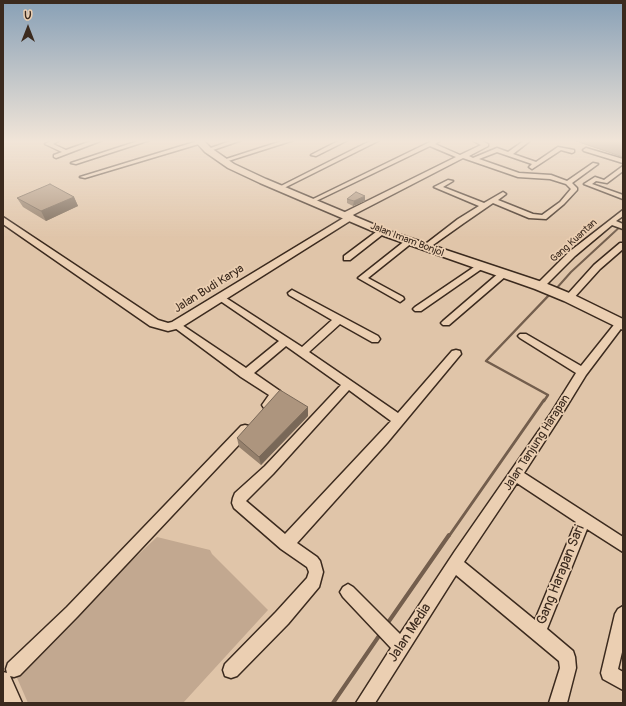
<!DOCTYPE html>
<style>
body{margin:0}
#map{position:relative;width:626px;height:706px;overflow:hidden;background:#e0c5a9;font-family:Pangolin,sans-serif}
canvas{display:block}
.frame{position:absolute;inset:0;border:4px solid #3b2a1e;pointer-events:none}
.north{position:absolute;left:8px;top:8px;width:40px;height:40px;-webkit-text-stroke:3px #ebcfb2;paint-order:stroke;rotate:0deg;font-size:11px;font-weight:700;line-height:16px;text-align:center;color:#3b2a1e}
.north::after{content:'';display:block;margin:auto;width:14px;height:18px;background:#3b2a1e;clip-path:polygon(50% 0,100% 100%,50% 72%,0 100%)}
</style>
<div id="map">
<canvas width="626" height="706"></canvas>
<div class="frame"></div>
<div class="north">U</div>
</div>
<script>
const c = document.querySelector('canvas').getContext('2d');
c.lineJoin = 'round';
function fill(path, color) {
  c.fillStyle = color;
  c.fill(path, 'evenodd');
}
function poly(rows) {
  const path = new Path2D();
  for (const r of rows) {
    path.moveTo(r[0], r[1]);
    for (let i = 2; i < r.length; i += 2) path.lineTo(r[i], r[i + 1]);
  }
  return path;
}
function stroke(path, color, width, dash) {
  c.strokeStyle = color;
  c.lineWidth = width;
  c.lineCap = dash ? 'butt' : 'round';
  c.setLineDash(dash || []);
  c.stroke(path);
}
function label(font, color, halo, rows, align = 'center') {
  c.font = font + ' Pangolin,sans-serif';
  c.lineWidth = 3.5;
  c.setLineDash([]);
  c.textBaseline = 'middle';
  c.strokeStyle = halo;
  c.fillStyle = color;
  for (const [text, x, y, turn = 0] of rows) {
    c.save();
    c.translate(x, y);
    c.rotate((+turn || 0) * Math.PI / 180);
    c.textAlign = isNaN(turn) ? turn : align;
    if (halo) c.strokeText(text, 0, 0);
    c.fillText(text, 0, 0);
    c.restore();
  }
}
const green = poly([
 [157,537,210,550,212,554,268,610,183,703,28,703,14,671]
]);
const water = poly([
 [573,140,623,140,623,157,573,140]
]);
const streamFar3 = poly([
 [555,290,571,272,623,224]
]);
const streamFar2 = poly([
 [544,401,548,395,486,361,551,293]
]);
const streamFar1 = poly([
 [449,536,544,400]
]);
const stream = poly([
 [387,624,449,535],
 [333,703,381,633]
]);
const minor = poly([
 [52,140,60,140,53,144,66,150,94,140,103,140,56,158,54,157,54,155,62,152,45,144,52,140],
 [141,140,150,140,76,164,71,163,141,140],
 [201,140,203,142,202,143,85,178,80,177,201,140],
 [233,140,242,140,210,151,205,150,233,140],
 [285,140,294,140,225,162,220,161,285,140],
 [340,140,348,140,316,156,311,155,340,140],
 [372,140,380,140,282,189,277,188,372,140],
 [434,140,441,140,435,144,460,155,481,145,472,140,480,140,488,144,488,146,469,156,473,158,497,148,508,152,525,140,531,140,513,154,536,162,558,147,574,150,574,152,572,153,561,150,532,169,529,167,532,164,497,152,479,159,519,173,551,175,567,181,593,163,598,164,572,183,577,188,577,190,564,204,546,219,529,218,493,203,464,223,426,250,422,248,423,246,458,219,479,206,434,187,448,180,453,181,443,187,484,203,503,192,506,194,498,200,533,214,542,215,560,202,571,189,566,184,550,179,518,177,463,158,349,217,343,217,343,213,456,157,430,146,314,202,309,201,434,140],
 [586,148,623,159,623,163,584,151,583,150,586,148],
 [623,166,623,171,607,183,596,181,592,184,623,195,623,199,584,184,595,177,604,180,623,166],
 [623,210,623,216,616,221,623,224,623,229,612,225,575,256,543,288,537,288,536,286,537,284,569,252,623,210],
 [380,229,383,229,387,231,350,260,344,260,344,256,380,229],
 [406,240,409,240,413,242,368,278,403,297,404,299,400,302,358,278,406,240],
 [620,243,623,243,623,249,600,269,572,300,566,300,565,298,566,296,594,265,620,243],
 [480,263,484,266,483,268,421,311,415,311,413,309,415,307,480,263],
 [503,271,506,272,507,274,506,276,449,325,443,325,441,323,443,321,500,272,503,271],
 [292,290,378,336,380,339,378,342,372,342,340,324,309,352,398,413,452,351,456,350,460,351,461,354,387,443,297,543,317,557,320,561,323,572,319,587,288,624,237,676,231,678,225,676,223,670,225,664,276,612,307,578,309,572,307,567,281,549,234,508,232,503,233,498,235,493,265,466,341,385,286,346,254,373,280,391,281,394,272,408,268,410,264,408,262,405,269,395,241,377,171,325,173,323,179,323,246,368,279,341,216,298,220,295,223,296,302,347,332,320,289,295,288,293,292,290],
 [349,390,391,421,285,534,246,501,273,474,349,390],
 [620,320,623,321,623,326,586,375,559,419,524,473,623,537,623,552,587,529,547,629,573,651,575,657,576,668,567,703,549,703,560,668,559,661,456,575,375,703,356,703,391,648,343,597,340,592,343,587,348,584,353,587,400,634,455,551,551,413,576,373,520,338,518,336,520,334,526,334,581,366,617,321,620,320],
 [517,483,576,522,535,620,464,562,517,483],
 [245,425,249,426,251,430,249,434,77,617,20,675,14,677,10,676,22,703,4,703,3,672,7,673,6,669,8,663,67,607,241,426,245,425],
 [623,606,623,648,618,669,623,672,623,690,603,679,601,673,615,614,618,609,623,606]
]);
const tertiary = poly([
 [350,214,353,215,355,217,353,219,180,328,168,331,150,326,3,224,3,217,158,320,168,323,172,322,350,214]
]);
const secondary = poly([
 [194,140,203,140,211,148,234,164,266,179,392,232,545,283,574,295,623,319,623,330,564,301,535,289,384,236,260,183,228,168,205,152,194,140]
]);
const wall = poly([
 [74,197,78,206,46,221,23,207,17,198],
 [347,199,365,201,353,206,347,203],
 [308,416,261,465,239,447,237,438]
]);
const shadedWall = poly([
 [365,196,365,201,353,206,354,201],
 [74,197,78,206,46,221,41,211],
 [308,407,308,416,261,465,259,457]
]);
const building = poly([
 [50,184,74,197,41,211,17,198,50,184],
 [356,192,365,196,354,201,347,199,356,192],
 [280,390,308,407,259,457,237,438,280,390]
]);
const farStreetnames = [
 ["Jalan Imam Bonjol",407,240,21],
 ["Gang Kuantan",574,241,-42]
];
const streetNames = [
 ["Jalan Budi Karya",209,289,-32],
 ["Jalan Tanjung Harapan",537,443,-57]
];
const nearStreetnames = [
 ["Gang Harapan Sari",561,575,-68],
 ["Jalan Media",410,633,-57]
];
fill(green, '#c2a890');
fill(water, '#98816c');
stroke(water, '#735e4d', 1);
stroke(streamFar3, '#735e4d', 2);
stroke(streamFar2, '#735e4d', 2.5);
stroke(streamFar1, '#735e4d', 3);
stroke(stream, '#735e4d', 4);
stroke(minor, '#3b2a1e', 3);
stroke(tertiary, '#3b2a1e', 3);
stroke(secondary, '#3b2a1e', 3);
fill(minor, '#ebcfb2');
fill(tertiary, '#ebcfb2');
fill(secondary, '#ebcfb2');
fill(wall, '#95806c');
fill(shadedWall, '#796858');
fill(building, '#ad957e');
stroke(building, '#796858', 1);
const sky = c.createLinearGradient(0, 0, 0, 239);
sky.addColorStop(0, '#88a0b6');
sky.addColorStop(0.59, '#f1e5d8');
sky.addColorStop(1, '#f1e5d800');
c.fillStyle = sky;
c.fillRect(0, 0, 626, 239);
label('10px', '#3b2a1e', '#ebcfb2', farStreetnames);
label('12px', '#3b2a1e', '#ebcfb2', streetNames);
label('14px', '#3b2a1e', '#ebcfb2', nearStreetnames);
</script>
